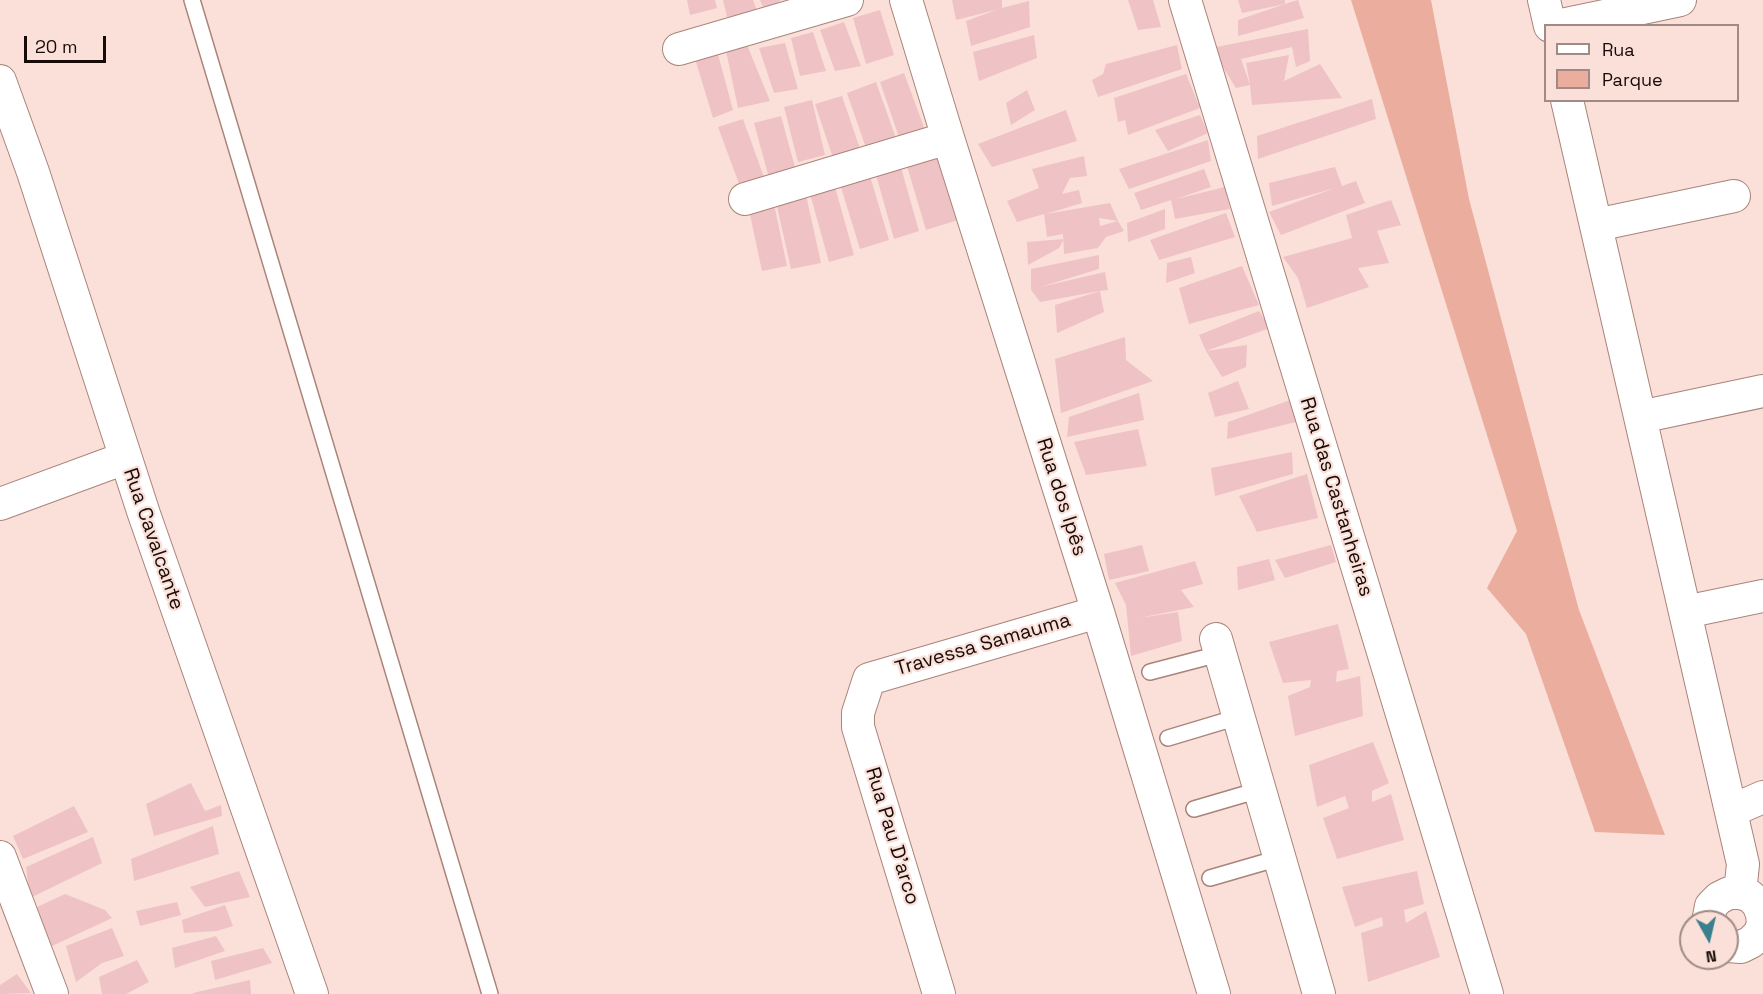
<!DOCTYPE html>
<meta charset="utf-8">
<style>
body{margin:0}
#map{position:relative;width:1763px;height:994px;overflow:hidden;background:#fae0d9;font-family:"Space Grotesk",sans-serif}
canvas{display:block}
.legend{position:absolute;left:1544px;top:24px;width:195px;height:78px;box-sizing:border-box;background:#fae0d9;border:2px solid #9f8a85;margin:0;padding:8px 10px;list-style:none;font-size:18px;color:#170a07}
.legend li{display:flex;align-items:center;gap:12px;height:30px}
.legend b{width:30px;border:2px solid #9f8a85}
.north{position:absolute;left:1679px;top:910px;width:60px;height:60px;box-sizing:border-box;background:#fae0d9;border:2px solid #9f8a85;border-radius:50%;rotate:172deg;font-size:16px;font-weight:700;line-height:24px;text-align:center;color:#170a07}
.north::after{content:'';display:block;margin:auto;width:21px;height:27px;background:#3b7e8e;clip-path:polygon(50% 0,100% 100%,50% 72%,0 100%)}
.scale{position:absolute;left:24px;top:36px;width:82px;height:27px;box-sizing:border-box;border:3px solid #170a07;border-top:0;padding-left:8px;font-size:18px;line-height:21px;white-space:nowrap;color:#170a07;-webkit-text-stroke:4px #fae0d9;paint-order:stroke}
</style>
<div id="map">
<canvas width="1763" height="994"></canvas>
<ul class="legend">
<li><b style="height:8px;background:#fff"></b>Rua</li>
<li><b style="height:16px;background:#ebae9e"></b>Parque</li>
</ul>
<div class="north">N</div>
<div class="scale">20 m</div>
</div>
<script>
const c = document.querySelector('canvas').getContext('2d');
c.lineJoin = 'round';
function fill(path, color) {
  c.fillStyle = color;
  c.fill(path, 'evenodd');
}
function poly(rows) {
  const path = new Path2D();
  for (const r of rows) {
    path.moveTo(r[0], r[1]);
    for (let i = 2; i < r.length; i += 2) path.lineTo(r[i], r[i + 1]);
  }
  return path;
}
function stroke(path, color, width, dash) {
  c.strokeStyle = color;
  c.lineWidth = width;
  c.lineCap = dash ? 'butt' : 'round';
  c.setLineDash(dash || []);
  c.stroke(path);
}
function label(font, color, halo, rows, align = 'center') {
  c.font = font + ' "Space Grotesk",sans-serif';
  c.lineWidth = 4.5;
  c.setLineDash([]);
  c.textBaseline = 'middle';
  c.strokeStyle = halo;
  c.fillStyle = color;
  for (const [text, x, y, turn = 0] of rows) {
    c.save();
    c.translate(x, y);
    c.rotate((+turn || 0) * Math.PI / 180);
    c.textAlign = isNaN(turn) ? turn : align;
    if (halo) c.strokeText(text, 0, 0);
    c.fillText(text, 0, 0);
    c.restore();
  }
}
const green = poly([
 [1351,0,1431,0,1469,199,1579,610,1665,835,1595,832,1526,634,1487,588,1517,531]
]);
const building = poly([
 [687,0,715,0,717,8,690,15],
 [723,0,753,0,757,11,727,17],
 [760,0,781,0,766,14],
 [952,0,1002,0,1002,8,1029,1,1030,27,971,46,966,21,996,10,956,20],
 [1128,0,1153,0,1161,27,1138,30],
 [1238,0,1285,0,1285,4,1298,0,1304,18,1238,36,1238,20,1285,4,1242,13],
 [880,10,894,55,866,64,853,18],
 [844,22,861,66,835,71,820,30],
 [1308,29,1310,61,1296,67,1292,47,1241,59,1250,85,1246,63,1289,55,1284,81,1320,64,1342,98,1252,105,1250,85,1236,88,1211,48],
 [813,32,826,71,800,76,791,38],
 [1034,35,1037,58,979,81,973,52],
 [745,40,770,101,738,108,725,46],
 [785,43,798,89,774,93,759,48],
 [1177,45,1182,69,1098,97,1092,80,1103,74,1106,64],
 [716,47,733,110,713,118,693,52],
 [904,73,925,130,900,140,880,82],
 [1186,74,1200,108,1128,135,1125,120,1118,122,1114,98],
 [876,82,897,141,867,151,847,93],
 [1027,90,1035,110,1011,125,1006,103],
 [842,96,861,152,834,161,815,104],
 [1372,99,1376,119,1258,159,1257,136],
 [812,100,825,155,798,162,784,107],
 [1066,110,1077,141,992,167,978,144],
 [1200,115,1208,133,1168,151,1155,130],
 [781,116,796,171,769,178,754,123],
 [743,119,765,180,741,189,718,127],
 [1208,140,1211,161,1129,189,1119,169],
 [1084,156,1087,176,1070,178,1062,194,1079,190,1082,203,1046,214,1110,203,1118,221,1099,218,1100,226,1118,221,1124,231,1106,237,1098,248,1064,254,1063,234,1047,237,1044,214,1017,222,1007,201,1039,188,1032,169],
 [938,157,958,220,926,230,907,166],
 [900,164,919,231,894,239,875,171],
 [1335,167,1342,186,1356,181,1365,203,1281,235,1269,212,1335,188,1272,206,1269,183],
 [1204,169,1211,187,1176,199,1225,187,1230,209,1175,219,1171,200,1141,210,1134,193],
 [870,176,889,240,860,249,840,184],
 [835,187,854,255,829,262,810,194],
 [806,195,821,263,791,269,776,202],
 [1391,200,1401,225,1377,231,1389,263,1358,268,1369,287,1307,308,1298,278,1283,257,1352,238,1346,215],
 [774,204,787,266,762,271,749,210],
 [1165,209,1165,229,1128,242,1127,223],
 [1226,213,1235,237,1159,260,1150,240],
 [1064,239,1059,248,1028,265,1027,242],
 [1099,255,1099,269,1040,287,1105,272,1108,290,1100,291,1104,312,1057,333,1055,305,1100,291,1040,302,1031,290,1031,269],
 [1191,257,1195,273,1166,283,1167,263],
 [1242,266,1259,305,1189,324,1179,288],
 [1259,311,1270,328,1206,351,1199,335],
 [1125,337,1126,360,1153,381,1061,413,1055,359],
 [1247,345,1246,367,1222,377,1206,351],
 [1238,381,1249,409,1215,417,1208,393],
 [1139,393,1144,420,1067,437,1069,417],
 [1296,398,1296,422,1227,439,1228,422],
 [1138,429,1147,466,1086,475,1074,442],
 [1292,452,1293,474,1215,496,1211,468],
 [1307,474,1318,518,1257,532,1239,496],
 [1142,545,1149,571,1109,580,1104,554],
 [1331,545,1336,562,1285,578,1275,560],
 [1269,559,1275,580,1238,590,1237,567],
 [1195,561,1203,584,1181,590,1194,607,1139,618,1178,612,1182,641,1131,656,1126,605,1115,583],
 [1338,624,1349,669,1337,671,1336,682,1360,676,1363,716,1295,736,1288,696,1310,687,1311,680,1283,683,1269,642],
 [1373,742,1389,783,1372,791,1372,802,1391,794,1404,840,1337,859,1323,818,1349,808,1345,796,1317,807,1309,765],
 [191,783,205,811,221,805,222,816,154,836,146,804],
 [74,806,88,832,23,859,13,836],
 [213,826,219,854,134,881,131,859],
 [93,837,102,863,30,898,26,867],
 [239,871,250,897,205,907,190,887],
 [1417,871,1424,904,1404,910,1406,923,1426,911,1440,957,1368,982,1361,933,1383,926,1382,917,1355,927,1342,887],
 [65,894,105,910,112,918,52,946,35,908],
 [177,902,181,915,140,926,136,911],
 [225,905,233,926,217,931,184,933,182,920],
 [112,928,124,956,102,963,76,982,66,946],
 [216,936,225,951,175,968,172,948],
 [263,948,272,963,215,980,211,961],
 [137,960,149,982,126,994,102,994,99,977],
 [17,974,31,993,0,994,0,985],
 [250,980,251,994,193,994,193,993]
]);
const lane = poly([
 [192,0,490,994],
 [1150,672,1219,654],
 [1168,738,1238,717],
 [1194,809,1259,790],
 [1210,878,1279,858]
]);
const street = poly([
 [906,0,948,138,1098,612,1214,994],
 [1185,0,1487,994],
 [1544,0,1550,26],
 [1557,26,1680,0],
 [679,49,847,0],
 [0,81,33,172,144,514,312,994],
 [1567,100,1743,864,1740,893],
 [745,199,948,138],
 [1596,225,1734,196],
 [1640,417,1763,391],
 [0,504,125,458],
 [1685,612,1763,596],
 [1216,639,1319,994],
 [1731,811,1763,797],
 [0,857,52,994],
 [1708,922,1711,906,1719,898,1729,893,1740,893,1750,896,1758,904,1762,914,1763,925,1759,934,1751,942,1741,947,1727,946],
 [939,994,858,727,858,713,869,679,1098,612]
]);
const streetNames = [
 ["Rua dos Ipês",1061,497,72],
 ["Rua das Castanheiras",1336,497,73],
 ["Rua Cavalcante",153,539,71],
 ["Travessa Samauma",983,645,-16],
 ["Rua Pau D'arco",892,836,73]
];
fill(green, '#ebae9e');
fill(building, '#efc2c5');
stroke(lane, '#aa8379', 18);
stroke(street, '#aa8379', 34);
stroke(lane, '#fff', 15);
stroke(street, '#fff', 32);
label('20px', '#170a07', '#fae0d9', streetNames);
</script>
